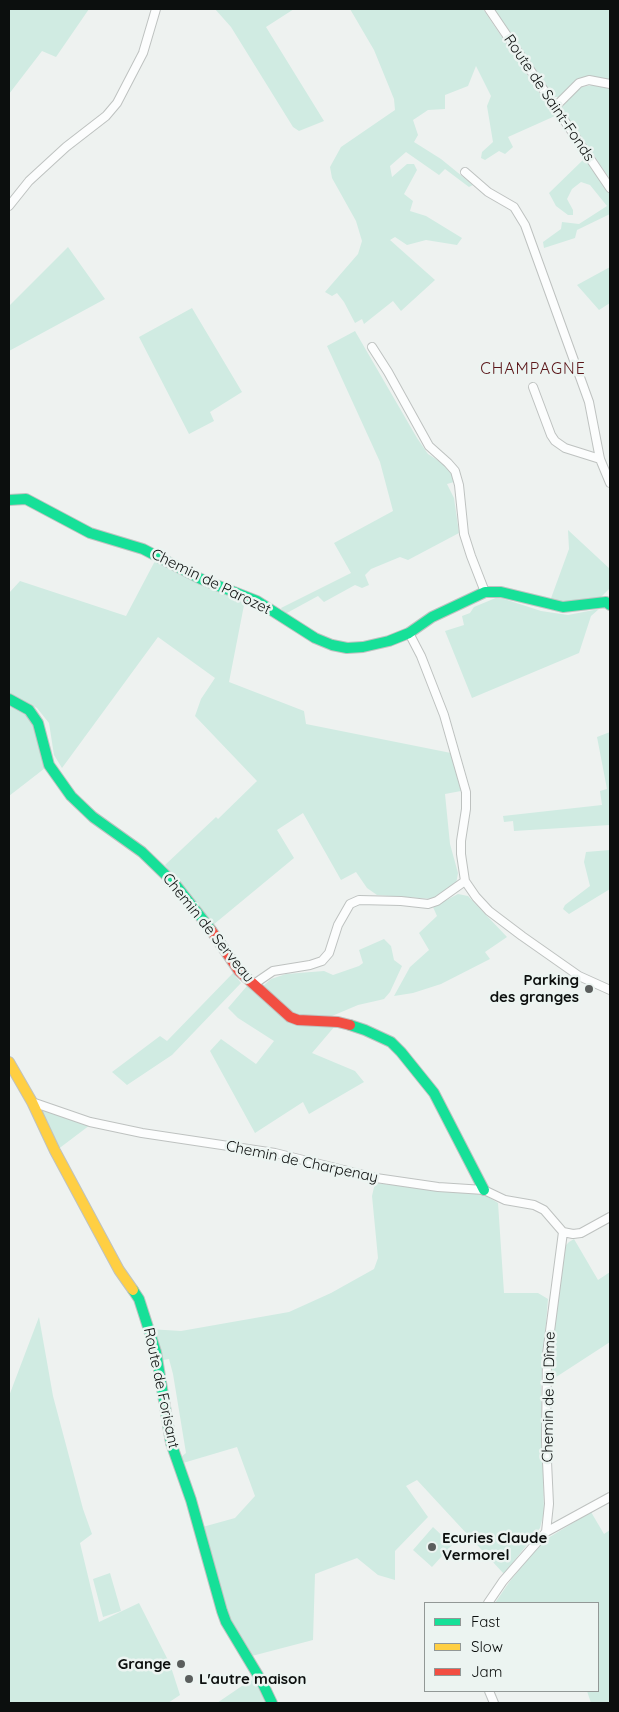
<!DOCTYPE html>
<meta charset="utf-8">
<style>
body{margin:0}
#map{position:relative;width:619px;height:1712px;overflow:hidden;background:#eef2f0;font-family:Quicksand,sans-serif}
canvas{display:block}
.frame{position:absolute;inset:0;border:10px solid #0c0f0e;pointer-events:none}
.legend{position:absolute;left:424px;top:1602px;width:175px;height:90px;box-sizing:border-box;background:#ecf4f1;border:1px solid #929896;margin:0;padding:6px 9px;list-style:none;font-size:15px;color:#0c0f0e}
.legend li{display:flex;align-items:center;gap:10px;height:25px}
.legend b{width:25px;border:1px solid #929896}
</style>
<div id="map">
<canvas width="619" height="1712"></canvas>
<div class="frame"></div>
<ul class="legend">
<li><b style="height:6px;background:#16e098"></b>Fast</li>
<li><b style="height:6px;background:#ffcf43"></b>Slow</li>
<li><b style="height:6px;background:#f24e42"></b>Jam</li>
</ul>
</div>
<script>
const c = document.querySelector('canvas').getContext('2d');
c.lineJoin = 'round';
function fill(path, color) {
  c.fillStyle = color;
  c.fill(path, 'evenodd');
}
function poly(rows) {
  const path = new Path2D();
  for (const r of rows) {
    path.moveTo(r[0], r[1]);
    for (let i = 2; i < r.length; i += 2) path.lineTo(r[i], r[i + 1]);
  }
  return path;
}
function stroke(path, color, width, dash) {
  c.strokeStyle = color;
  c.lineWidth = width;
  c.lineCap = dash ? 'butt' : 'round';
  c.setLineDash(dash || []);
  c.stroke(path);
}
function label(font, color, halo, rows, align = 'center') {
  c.font = font + ' Quicksand,sans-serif';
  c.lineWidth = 5;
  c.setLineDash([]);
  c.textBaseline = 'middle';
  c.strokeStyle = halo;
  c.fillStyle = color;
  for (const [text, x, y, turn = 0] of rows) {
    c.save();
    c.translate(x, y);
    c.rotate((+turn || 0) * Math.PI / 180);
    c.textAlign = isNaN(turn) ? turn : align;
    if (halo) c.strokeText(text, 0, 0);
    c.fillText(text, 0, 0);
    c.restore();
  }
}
const green = poly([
 [9,9,89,9,56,57,42,51,9,94],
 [215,9,294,9,266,27,324,121,299,131,293,127,231,27],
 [350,9,483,9,555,116,508,137,513,147,505,154,499,151,485,160,481,158,482,152,493,142,487,106,491,96,476,66,468,86,445,95,445,109,428,110,413,120,418,135,414,142,441,159,473,185,469,187,445,169,439,175,406,152,390,166,392,177,407,164,414,164,417,170,404,194,413,201,410,211,426,216,462,238,457,245,426,240,407,245,395,237,390,240,435,280,401,311,393,301,364,324,362,319,355,323,344,302,337,293,332,296,325,292,358,254,362,241,356,221,332,178,330,167,341,147,395,110,394,99,374,50],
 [494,9,610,9,610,82,592,77,581,78,559,97,554,97],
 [593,85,610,89,610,179,561,108,572,95,581,87],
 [585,158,610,194,610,214,577,230,575,238,544,248,543,242,561,229,562,222,579,224,607,206,590,185,581,182,572,189,567,199,573,210,573,215,568,215,556,206,549,193],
 [68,247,105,299,9,351,9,306],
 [610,267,610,303,599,310,577,285],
 [192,308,242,392,210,412,214,421,189,434,139,337],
 [355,331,417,438,428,454,450,468,454,482,447,484,454,498,459,533,408,560,400,557,371,569,365,575,369,585,362,588,355,585,324,602,318,596,285,614,281,608,351,573,334,543,393,511,380,462,327,346],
 [568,530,610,569,610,588,600,598,565,604,550,601,569,549],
 [156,559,245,600,229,682,304,711,306,724,451,753,461,791,445,794,450,844,458,873,456,884,433,899,377,895,367,888,356,872,341,880,303,813,277,830,294,858,213,925,165,865,216,817,218,819,257,781,195,716,201,699,215,678,158,637,62,768,54,755,49,723,37,708,9,694,9,593,20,581,126,616],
 [498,597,541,611,568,615,599,609,591,616,579,653,472,698,445,631,464,625,462,616,470,613,474,607],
 [9,700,29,710,49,765,9,796],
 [610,732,610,825,514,831,513,821,504,822,503,816,602,805,600,791,607,789,597,737],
 [610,850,610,889,569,914,563,909,565,905,590,886,584,862,586,852],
 [458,894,468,896,507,937,485,952,490,959,441,984,413,993,394,996,410,967,429,950,419,933,437,916,433,907],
 [384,939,391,946,394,960,402,966,390,992,384,999,380,1000,358,1005,332,1016,315,1019,301,1017,290,1012,262,987,271,979,286,974,324,971,333,975,359,966,363,963,359,950],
 [233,973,241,983,172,1055,127,1085,112,1072,160,1036,167,1041],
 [247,986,270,1006,335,1026,312,1053,355,1071,364,1082,309,1114,303,1102,255,1133,210,1051,221,1039,256,1064,274,1041,238,1018,228,1008],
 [41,1110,90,1125,57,1150],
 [375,1183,485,1195,498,1203,504,1293,538,1293,548,1299,541,1386,544,1512,540,1528,504,1574,417,1480,406,1486,428,1517,395,1551,395,1580,378,1575,357,1558,315,1574,313,1640,248,1657,226,1622,199,1528,235,1518,255,1496,237,1447,183,1463,181,1457,186,1453,173,1374,169,1359,157,1361,149,1329,181,1331,289,1312,331,1293,374,1269,378,1258,372,1196],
 [574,1239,598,1280,610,1272,610,1342,550,1381,556,1304,564,1247,569,1242],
 [39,1317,53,1396,83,1509,92,1534,80,1543,99,1622,139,1603,170,1664,180,1695,168,1703,9,1703,9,1396],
 [591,1512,604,1534,610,1530,610,1703,591,1703,587,1691,598,1691,598,1603,495,1603,510,1581,543,1541],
 [433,1527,452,1545,432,1567,413,1550],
 [110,1573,121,1611,103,1617,93,1579],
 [258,1675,272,1703,217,1703]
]);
const street = poly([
 [489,9,610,188],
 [555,107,579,83,589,80,610,84],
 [465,172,488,192,514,207,525,225,589,402,600,459,610,483],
 [9,206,29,181,66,147,106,116,117,103,143,53,156,9],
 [372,347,388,372,429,446,448,463,455,471,459,485,464,534,471,556,485,592],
 [533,387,551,435,555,441,565,448,600,459],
 [409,633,421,656,444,715,466,792,466,809,461,841,461,854,465,881,476,897,489,911,522,936,579,976,610,990],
 [254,984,273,971,310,965,322,961,329,953,338,925,350,904,359,900,401,901,428,904,437,901,465,881],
 [32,1102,90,1122,142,1133,275,1153,376,1178,438,1187,484,1190,505,1200,534,1205,544,1210,563,1232],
 [563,1232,573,1234,581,1233,610,1217],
 [546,1532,549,1504,546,1440,547,1354,563,1232],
 [488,1603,503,1581,546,1532,610,1497],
 [489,1691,494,1703]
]);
const fast = poly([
 [9,500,26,499,90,533,143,549,201,579,257,601,315,638,332,645,347,648,363,647,389,641,409,633,432,617,485,592,501,592,563,607,606,602,610,605],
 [9,699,29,710,38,723,49,765,71,796,93,817,142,852,175,884,211,930],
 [350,1025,365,1030,391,1042,401,1052,434,1093,484,1190],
 [133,1290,139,1299,156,1352,171,1443,191,1500,222,1611,226,1622,262,1682,272,1703]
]);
const slow = poly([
 [9,1062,32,1102,55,1151,119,1270,133,1290]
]);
const jam = poly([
 [211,930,239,971,290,1017,298,1020,338,1022,350,1025]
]);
const markers = [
 [589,989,5,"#5b5e5d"],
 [432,1547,5,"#5b5e5d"],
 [181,1664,5,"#5b5e5d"],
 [189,1679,5,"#5b5e5d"]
];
const streetNames = [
 ["Route de Saint-Fonds",549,98,56],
 ["Chemin de Parozet",211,582,26],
 ["Chemin de Serveau",208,928,51],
 ["Chemin de Charpenay",302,1162,12],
 ["Route de Forisant",161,1388,78],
 ["Chemin de la Dîme",549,1397,-89]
];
const poiNames = [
 ["Parking",579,980],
 ["des granges",579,997],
 ["Ecuries Claude",442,1538,"left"],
 ["Vermorel",442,1555,"left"],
 ["Grange",171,1664],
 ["L'autre maison",199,1679,"left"]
];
const neighbourhoodNames = [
 ["CHAMPAGNE",533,369]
];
fill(green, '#d0ebe2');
stroke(street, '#bec2c0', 10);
stroke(fast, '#bec2c0', 12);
stroke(slow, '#bec2c0', 12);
stroke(jam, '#bec2c0', 12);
stroke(street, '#fcfdfd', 8);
stroke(fast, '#16e098', 10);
stroke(slow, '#ffcf43', 10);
stroke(jam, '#f24e42', 10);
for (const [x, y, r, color] of markers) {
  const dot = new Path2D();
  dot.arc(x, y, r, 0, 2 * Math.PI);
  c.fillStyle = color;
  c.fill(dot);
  stroke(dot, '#ecf4f1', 2);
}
label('15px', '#0c0f0e', '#ecf4f1', streetNames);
label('bold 15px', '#0c0f0e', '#ecf4f1', poiNames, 'right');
c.letterSpacing = '1px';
label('16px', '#5b1619', '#ecf4f1', neighbourhoodNames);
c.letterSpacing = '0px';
</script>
